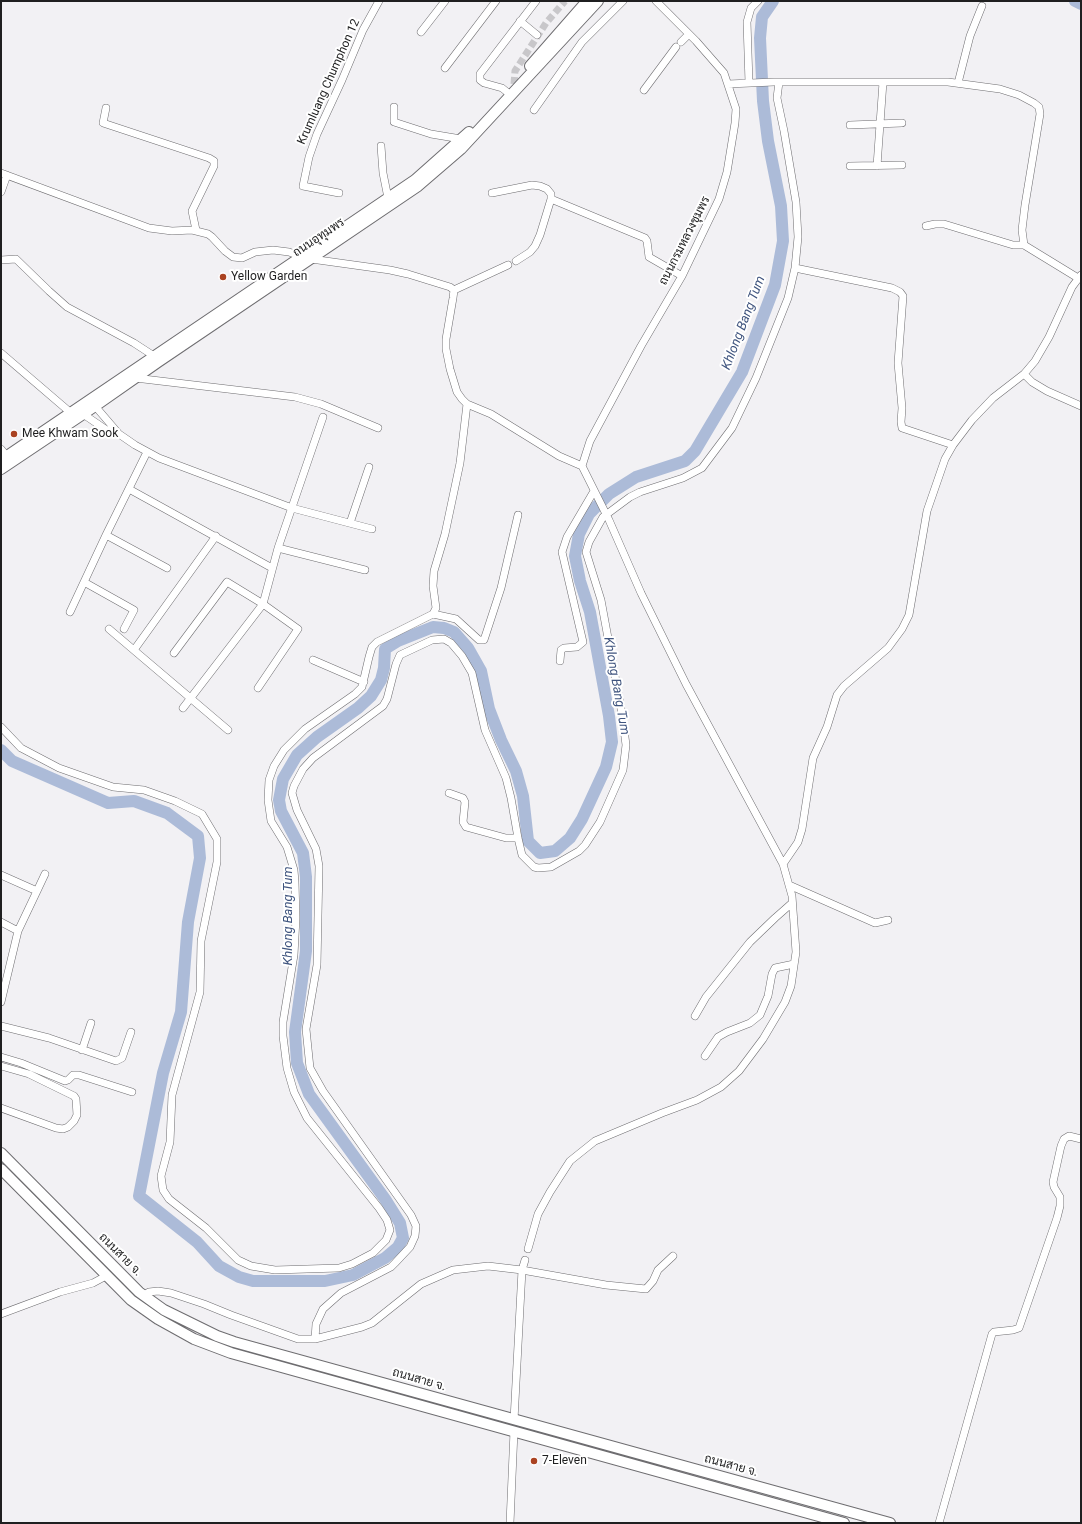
<!DOCTYPE html>
<meta charset="utf-8">
<style>
body{margin:0}
#map{position:relative;width:1082px;height:1524px;overflow:hidden;background:#f2f1f4;font-family:Roboto,sans-serif}
canvas{display:block}
.frame{position:absolute;inset:0;border:2px solid #1f1f20;pointer-events:none}
</style>
<div id="map">
<canvas width="1082" height="1524"></canvas>
<div class="frame"></div>
</div>
<script>
const c = document.querySelector('canvas').getContext('2d');
c.lineJoin = 'round';
function poly(rows) {
  const path = new Path2D();
  for (const r of rows) {
    path.moveTo(r[0], r[1]);
    for (let i = 2; i < r.length; i += 2) path.lineTo(r[i], r[i + 1]);
  }
  return path;
}
function stroke(path, color, width, dash) {
  c.strokeStyle = color;
  c.lineWidth = width;
  c.lineCap = dash ? 'butt' : 'round';
  c.setLineDash(dash || []);
  c.stroke(path);
}
function label(font, color, halo, rows, align = 'center') {
  c.font = font + ' Roboto,Sarabun,sans-serif';
  c.lineWidth = 4;
  c.setLineDash([]);
  c.textBaseline = 'middle';
  c.strokeStyle = halo;
  c.fillStyle = color;
  for (const [text, x, y, turn = 0] of rows) {
    c.save();
    c.translate(x, y);
    c.rotate((+turn || 0) * Math.PI / 180);
    c.textAlign = isNaN(turn) ? turn : align;
    if (halo) c.strokeText(text, 0, 0);
    c.fillText(text, 0, 0);
    c.restore();
  }
}
const river = poly([
 [1075,1,1081,4],
 [1,750,12,761,108,803,134,801,167,813,198,836,200,858,188,922,181,1012,163,1073,139,1196,197,1242,219,1266,239,1277,253,1281,325,1281,353,1275,385,1258,398,1247,403,1238,400,1223,385,1199,309,1094,297,1063,295,1032,306,951,306,877,303,853,281,811,279,800,283,779,297,755,317,737,358,708,371,696,381,680,384,668,385,649,398,641,433,627,444,628,454,632,468,648,481,671,489,709,501,740,516,771,523,796,528,841,540,853,555,851,570,838,582,819,606,767,612,742,609,716,590,612,580,581,575,556,579,534,589,514,609,494,636,477,685,461,695,451,742,372,775,285,783,241,781,206,768,141,763,101,760,38,762,17,773,1]
]);
const streetTunnel = poly([
 [514,84,515,71,546,23,565,1]
]);
const street = poly([
 [520,21,537,35],
 [421,32,445,1],
 [681,42,689,34],
 [445,68,496,1],
 [749,83,747,22,751,8,758,1],
 [958,83,970,36,982,6],
 [728,84,774,82,948,82,1000,89,1019,95,1034,103,1039,107,1040,114,1025,205,1022,230,1024,245],
 [644,90,676,47],
 [507,92,502,88,484,83,480,80,480,74,536,1],
 [394,107,394,122,431,134,461,139],
 [106,108,103,123,209,158,214,161,214,166,192,211,196,230],
 [534,110,582,42,623,1],
 [850,125,902,123],
 [381,146,383,173,388,198],
 [850,166,902,165],
 [877,166,883,82],
 [1,173,149,228,172,231,192,230,208,234,212,237,225,251,233,257,242,258,255,252,273,250,289,252,300,256],
 [1,192,7,175],
 [339,193,303,186,309,157,317,134,342,80,363,30,379,1],
 [492,193,532,185,540,186,547,189,551,194,551,199,540,235,535,246,530,252,516,261],
 [551,199,645,238,647,241,649,257,682,276],
 [926,226,935,224,944,224,1013,245,1024,245,1078,278],
 [311,259,390,270,408,274,450,287,454,290,453,298,446,339,446,349,450,369,457,392,462,399,467,404,491,414,559,456,582,466],
 [1,260,16,259,49,291,67,307,134,343,154,356],
 [795,268,892,288,900,292,903,296,898,363,902,408,901,422,902,428,953,445],
 [454,290,508,265],
 [1,353,71,413],
 [1024,374,1032,382,1047,391,1081,406],
 [135,378,295,397,321,404,378,428],
 [95,406,119,434],
 [83,414,108,431,119,434,135,445,159,458,292,508,372,529],
 [1,449,7,456],
 [129,489,272,568],
 [350,523,369,467],
 [106,535,167,568],
 [278,548,365,570],
 [84,582,134,610,124,629],
 [70,612,106,535,147,452],
 [433,614,456,619,479,640,484,640,501,588,518,515],
 [109,629,228,730],
 [134,650,216,536],
 [174,653,227,582,263,604,298,629,258,688],
 [313,660,364,682],
 [560,661,561,650,564,648,577,647,583,642,562,552,567,537,594,491],
 [183,708,263,604,278,548,323,417],
 [1,727,21,748,59,768,113,787,144,790,175,801,202,814,217,839,217,862,201,941,200,992,172,1095,170,1142,161,1176,163,1190,169,1199,206,1228,238,1260,251,1266,275,1270,339,1268,352,1264,373,1253,386,1240,390,1230,387,1220,379,1208,307,1118,294,1092,287,1068,283,1036,283,1022,294,955,296,918,295,882,294,870,287,847,271,821,268,800,269,780,274,766,284,750,305,729,355,694,362,687,369,657,372,647,377,642,433,614,436,608,433,586,434,571,445,534,460,463,467,404],
 [449,793,463,798,465,802,463,822,466,827,506,838,518,838],
 [783,864,798,842,802,829,813,758,827,727,837,695,844,686,888,648,902,629,909,615,927,511,945,459,953,445,972,420,993,398,1024,374,1035,361,1049,337,1072,287,1081,275],
 [1,875,37,891,18,931,1,1002],
 [789,885,875,923,888,920],
 [37,891,45,874],
 [1,922,18,931],
 [695,1016,706,997,750,942,775,918,792,903],
 [1,1026,49,1038,116,1061,122,1058,131,1032],
 [82,1050,91,1023],
 [705,1056,718,1037,727,1032,750,1023,760,1015,768,996,772,974,775,968,794,964],
 [1,1057,21,1063,65,1081,68,1080,73,1075,79,1075,132,1092],
 [1,1066,29,1074,74,1096,76,1099,77,1115,74,1121,68,1127,63,1129,56,1128,1,1108],
 [528,1249,538,1214,550,1192,570,1161,595,1141,662,1113,697,1100,721,1087,739,1071,763,1039,785,1002,791,986,796,952,792,896,783,864,686,684,641,593,609,520,582,466,590,441,641,346,682,276,719,199,727,172,735,123,736,109,724,73,696,41,656,1],
 [144,1295,149,1292,158,1291,171,1293,204,1304,231,1315,298,1339,315,1339,362,1327,372,1323,421,1284,453,1270,488,1266,522,1270,606,1285,646,1289,653,1281,658,1270,673,1256],
 [1,1314,60,1292,93,1283,106,1276],
 [315,1339,316,1324,323,1309,341,1293,391,1267,395,1263,410,1247,415,1236,416,1226,411,1215,323,1091,310,1068,306,1029,317,965,319,866,316,849,297,810,292,793,294,786,303,769,313,758,383,706,387,699,396,664,400,655,432,640,444,639,451,643,462,656,472,673,485,730,506,778,511,798,518,838,522,855,534,867,538,868,551,867,579,851,585,845,600,822,623,770,626,745,622,714,601,600,586,552,589,542,603,517,630,497,640,492,683,478,702,468,732,428,756,378,788,298,795,268,798,237,796,202,784,131,777,98,779,82],
 [514,1420,522,1270,525,1260],
 [510,1523,514,1431],
 [939,1523,992,1334,994,1332,1013,1330,1019,1328,1057,1218,1060,1206,1060,1197,1054,1187,1053,1182,1061,1146,1064,1139,1069,1136,1081,1139]
]);
const secondary = poly([
 [530,66,587,1],
 [1,460,415,180,469,132],
 [1,469,95,406,158,362,418,186,461,149,598,1],
 [1,1153,139,1292,164,1310,217,1336,234,1342,890,1523],
 [1,1169,131,1300,158,1319,194,1339,231,1353,844,1523]
]);
const markers = [
 [223,277,4,"#aa4221"],
 [14,434,4,"#aa4221"],
 [534,1461,4,"#aa4221"]
];
const streetNames = [
 ["Krumluang Chumphon 12",329,82,-66],
 ["ถนนอุทุมพร",319,238,-34],
 ["ถนนกรมหลวงชุมพร",685,241,-63],
 ["ถนนสาย จ.",120,1255,45],
 ["ถนนสาย จ.",419,1380,16],
 ["ถนนสาย จ.",731,1466,15]
];
const poiNames = [
 ["Yellow Garden",231,277],
 ["Mee Khwam Sook",22,434],
 ["7-Eleven",542,1461]
];
const waterNames = [
 ["Khlong Bang Tum",744,323,-69],
 ["Khlong Bang Tum",616,686,80],
 ["Khlong Bang Tum",289,916,-90]
];
stroke(river, '#acbbd8', 12);
stroke(streetTunnel, '#c8c7ca', 7, [7, 3.5]);
stroke(street, '#6e6d70', 8);
stroke(secondary, '#6e6d70', 12);
stroke(street, '#fff', 7);
stroke(secondary, '#fff', 10);
for (const [x, y, r, color] of markers) {
  const dot = new Path2D();
  dot.arc(x, y, r, 0, 2 * Math.PI);
  c.fillStyle = color;
  c.fill(dot);
  stroke(dot, '#fff', 1.5);
}
label('12px', '#1f1f20', '#fff', streetNames);
label('12px', '#1f1f20', '#fff', poiNames, 'left');
label('italic 13px', '#40557f', '#fff', waterNames);
</script>
